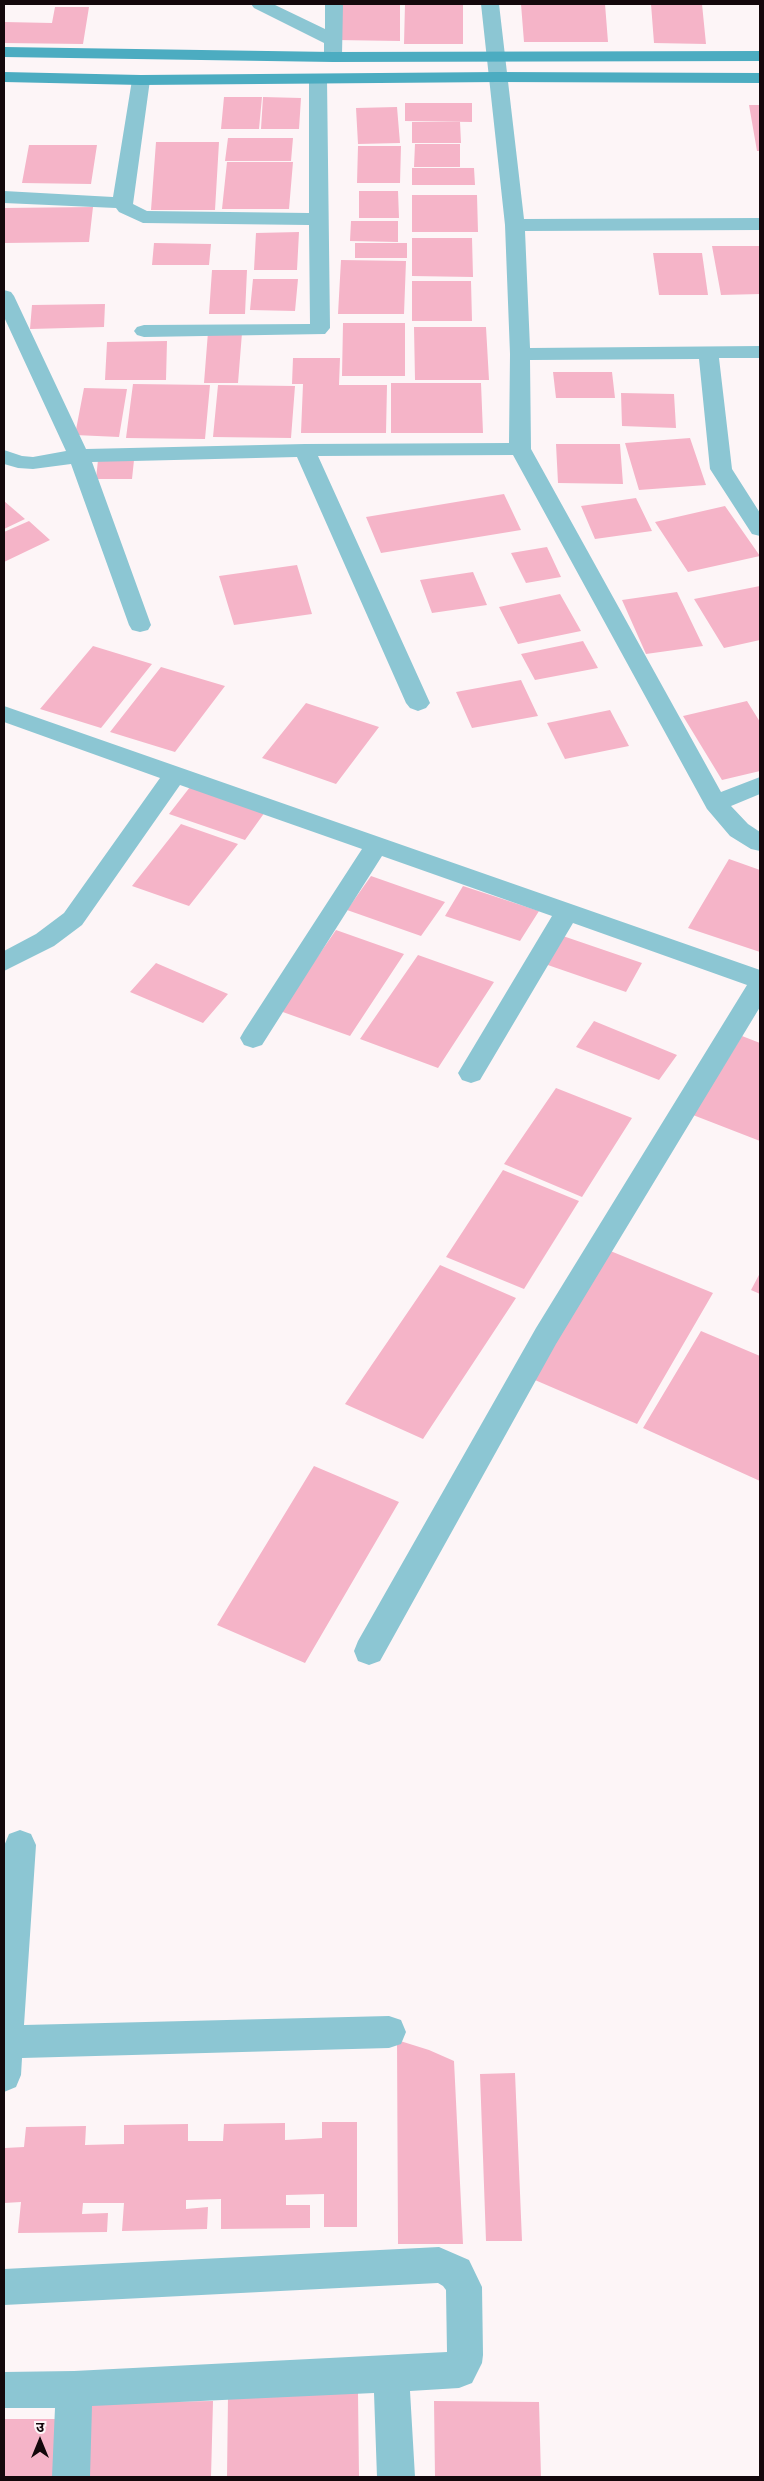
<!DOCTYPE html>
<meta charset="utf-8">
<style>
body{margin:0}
#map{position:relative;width:764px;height:2481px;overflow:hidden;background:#fdf5f7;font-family:Literata,"Noto Sans Devanagari",serif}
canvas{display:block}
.frame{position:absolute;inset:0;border:5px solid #14080c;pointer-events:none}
.north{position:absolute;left:15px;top:2416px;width:50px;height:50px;-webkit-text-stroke:4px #fdf5f7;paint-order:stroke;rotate:0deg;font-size:14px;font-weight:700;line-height:20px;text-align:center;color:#14080c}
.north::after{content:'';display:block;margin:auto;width:18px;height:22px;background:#14080c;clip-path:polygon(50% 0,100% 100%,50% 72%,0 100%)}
</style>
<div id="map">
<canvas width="764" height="2481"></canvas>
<div class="frame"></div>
<div class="north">उ</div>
</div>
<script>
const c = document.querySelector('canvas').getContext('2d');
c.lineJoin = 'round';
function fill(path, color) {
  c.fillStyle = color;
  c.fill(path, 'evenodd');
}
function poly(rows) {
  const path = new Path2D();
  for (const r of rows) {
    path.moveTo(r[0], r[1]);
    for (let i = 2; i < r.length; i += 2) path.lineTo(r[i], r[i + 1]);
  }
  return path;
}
const building = poly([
 [337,4,400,4,400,41,336,40],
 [405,4,463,4,463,44,404,44],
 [521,4,605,4,608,42,524,42],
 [651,4,702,4,706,44,654,43],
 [55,7,89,7,83,44,4,43,4,22,52,23],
 [224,97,262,97,259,129,221,129],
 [263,97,301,98,299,129,261,129],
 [405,103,472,103,472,122,405,121],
 [749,105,760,105,760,151,757,151],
 [397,107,400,143,358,144,356,108],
 [412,122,460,122,461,143,412,143],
 [228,138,293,138,291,161,225,161],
 [156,142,219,142,215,210,151,210],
 [415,144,460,144,460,167,414,167],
 [29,145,97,145,91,184,22,183],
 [358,146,401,146,400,183,357,183],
 [227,162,293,162,289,209,222,209],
 [412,168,474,168,475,185,412,185],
 [359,191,398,191,399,218,359,218],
 [412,195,477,195,478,232,412,232],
 [93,207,89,242,4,243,4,208],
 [351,221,398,221,398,242,350,241],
 [299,232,297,270,254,270,256,233],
 [412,238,472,238,473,277,412,276],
 [154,243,211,244,209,265,152,265],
 [355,243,407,243,407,258,355,258],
 [712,246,760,246,760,294,721,295],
 [653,253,702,253,708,295,659,295],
 [341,260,406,261,404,314,338,314],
 [212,270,247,270,245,314,209,314],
 [253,279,298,279,295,311,250,310],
 [412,281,471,281,472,321,412,321],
 [105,304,104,327,30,329,32,305],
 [343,323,405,323,405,376,342,376],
 [414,327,486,327,489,380,415,380],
 [208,332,242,333,238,383,204,383],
 [167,341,166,380,105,380,107,342],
 [293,358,340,358,339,385,387,385,386,433,301,433,303,384,292,384],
 [553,372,612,372,615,398,556,398],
 [391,383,481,383,483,433,391,433],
 [133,384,210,385,205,439,126,438],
 [218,385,295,386,291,438,213,437],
 [84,388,127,389,119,437,75,435],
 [621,393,674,394,676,428,622,426],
 [690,438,706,485,639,490,625,443],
 [556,444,620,444,623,484,558,483],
 [98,460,134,460,132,479,96,479],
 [504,494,521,530,381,553,366,517],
 [636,498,652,531,595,539,581,506],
 [4,501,25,519,4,529],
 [725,506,760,556,688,572,655,522],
 [29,521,50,540,4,562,4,532],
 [547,547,561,577,526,583,511,553],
 [297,565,312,614,234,625,219,576],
 [473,572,487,605,432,613,420,580],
 [760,586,760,640,724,648,694,599],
 [677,592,703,646,646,654,622,600],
 [560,594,581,631,518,644,499,607],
 [583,641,598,668,535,680,521,654],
 [93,646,152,664,101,728,40,709],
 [161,667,225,686,175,752,110,732],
 [521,680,538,716,472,728,456,692],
 [747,701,760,722,760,771,722,780,683,716],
 [306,703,379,727,336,784,262,758],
 [610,710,629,746,565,759,547,723],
 [190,787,265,812,245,840,169,814],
 [181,824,238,844,189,906,132,886],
 [729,859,760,870,760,952,688,928],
 [371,876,445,902,421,936,347,910],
 [463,886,539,911,520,941,445,916],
 [336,930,404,954,350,1036,280,1011],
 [560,935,642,963,626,992,542,963],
 [418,955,494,982,438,1068,360,1039],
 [156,963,228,994,203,1023,130,992],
 [594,1021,677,1055,659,1080,576,1047],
 [742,1036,760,1043,760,1141,693,1115],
 [556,1088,632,1118,582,1197,504,1164],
 [503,1170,579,1201,524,1289,446,1257],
 [608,1250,713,1293,637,1424,528,1377],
 [440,1265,516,1298,423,1439,345,1404],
 [760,1273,760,1294,751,1290],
 [701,1331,760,1356,760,1481,643,1428],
 [314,1466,399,1502,305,1663,217,1625],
 [397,2040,429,2050,454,2061,463,2244,398,2244],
 [515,2073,522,2241,486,2241,480,2074],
 [322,2122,357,2122,357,2227,324,2227,324,2194,286,2195,286,2205,310,2205,310,2228,221,2229,221,2199,186,2200,186,2209,208,2207,207,2229,122,2231,124,2203,83,2203,82,2214,108,2213,107,2232,18,2233,21,2202,4,2203,5,2148,24,2147,26,2127,86,2126,85,2145,124,2144,124,2125,188,2124,188,2141,223,2141,224,2124,285,2123,285,2140,322,2138],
 [358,2393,359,2477,227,2477,228,2396],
 [213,2401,211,2477,85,2477,88,2403],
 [434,2401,539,2402,541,2477,435,2477],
 [4,2419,62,2419,58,2477,4,2477]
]);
const street = poly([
 [251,4,273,4,325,29,325,4,343,4,342,55,339,59,333,60,327,59,324,55,324,43,254,8,251,4],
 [481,4,499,4,524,219,760,218,760,230,525,231,530,348,760,346,760,358,719,358,732,469,760,513,760,536,752,534,710,469,699,359,530,360,531,449,721,792,760,777,760,794,731,806,748,824,760,832,760,851,751,849,730,836,707,809,513,455,318,456,430,703,426,708,418,711,410,708,406,703,297,457,92,462,151,625,148,630,140,632,132,630,129,625,71,464,33,469,18,468,4,464,4,450,22,456,33,457,66,451,4,317,4,290,11,292,14,296,86,449,305,444,509,443,510,354,505,225,481,4],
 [318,74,324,75,327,79,330,328,325,334,144,337,137,335,134,331,137,327,144,325,310,324,309,225,143,223,119,212,116,208,4,203,4,191,113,197,132,80,135,76,141,75,147,76,150,80,133,204,147,211,309,213,309,79,312,75,318,74],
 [4,706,760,970,760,1007,556,1344,380,1661,369,1665,358,1661,354,1651,358,1641,536,1328,747,985,573,923,480,1080,471,1083,462,1080,458,1073,552,916,382,856,262,1045,253,1048,244,1045,240,1038,244,1031,362,849,180,785,82,925,54,946,4,971,4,951,36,934,64,913,160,778,4,722,4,706],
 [20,1830,31,1834,36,1845,24,2025,389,2016,401,2020,406,2032,401,2044,389,2048,22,2058,21,2075,16,2087,4,2092,4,1846,9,1834,20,1830],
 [439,2247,469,2260,482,2287,483,2355,482,2363,472,2383,459,2388,410,2391,415,2477,377,2477,374,2393,92,2406,90,2477,52,2477,55,2408,4,2408,4,2372,74,2371,447,2352,446,2290,443,2286,438,2283,4,2305,4,2269,439,2247]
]);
const secondary = poly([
 [4,47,333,52,760,51,760,61,333,62,4,57,4,47],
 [4,72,141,75,498,72,760,73,760,83,498,82,141,85,4,82,4,72]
]);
fill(building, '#f5b4c8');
fill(street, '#8cc6d3');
fill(secondary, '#4cacc1');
</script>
